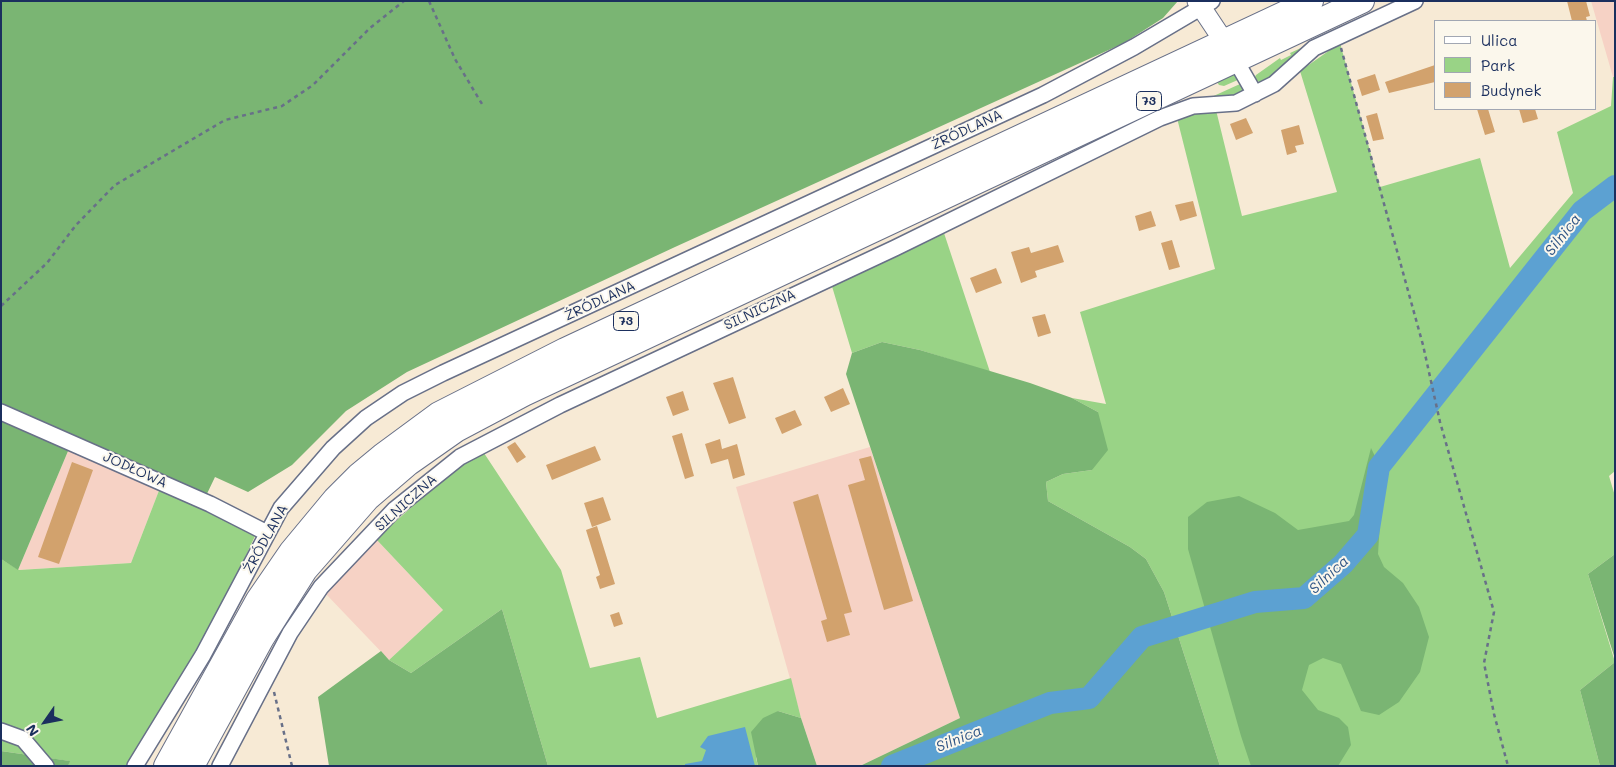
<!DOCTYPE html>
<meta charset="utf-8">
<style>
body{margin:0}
#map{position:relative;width:1616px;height:767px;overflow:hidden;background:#f7ead5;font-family:Mali,sans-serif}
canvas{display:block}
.frame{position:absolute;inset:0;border:2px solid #1b2f5e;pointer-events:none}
.legend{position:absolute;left:1434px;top:20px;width:162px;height:90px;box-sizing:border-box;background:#fbf7ec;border:1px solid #a1a7b3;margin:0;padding:6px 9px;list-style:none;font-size:15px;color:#1b2f5e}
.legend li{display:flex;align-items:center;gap:10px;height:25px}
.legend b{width:25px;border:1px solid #a1a7b3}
.north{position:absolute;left:20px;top:697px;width:50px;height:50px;-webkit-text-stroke:4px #fbf7ec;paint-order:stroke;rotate:237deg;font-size:14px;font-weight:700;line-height:20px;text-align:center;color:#1b2f5e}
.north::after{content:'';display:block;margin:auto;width:18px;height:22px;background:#1b2f5e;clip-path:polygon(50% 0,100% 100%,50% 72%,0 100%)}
</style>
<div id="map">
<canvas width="1616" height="767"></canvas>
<div class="frame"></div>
<ul class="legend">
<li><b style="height:6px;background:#fff"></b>Ulica</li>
<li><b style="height:14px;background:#99d386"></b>Park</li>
<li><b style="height:14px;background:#d2a26d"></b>Budynek</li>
</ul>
<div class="north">N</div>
</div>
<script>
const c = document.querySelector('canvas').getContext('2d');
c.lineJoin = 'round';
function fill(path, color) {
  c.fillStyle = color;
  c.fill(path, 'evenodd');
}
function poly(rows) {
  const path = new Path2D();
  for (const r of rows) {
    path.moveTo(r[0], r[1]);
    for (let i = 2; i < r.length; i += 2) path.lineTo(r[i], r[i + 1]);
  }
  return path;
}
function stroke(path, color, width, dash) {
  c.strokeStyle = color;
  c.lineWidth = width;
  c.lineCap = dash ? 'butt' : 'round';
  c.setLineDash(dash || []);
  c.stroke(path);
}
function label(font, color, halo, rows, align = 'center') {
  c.font = font + ' Mali,sans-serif';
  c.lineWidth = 4;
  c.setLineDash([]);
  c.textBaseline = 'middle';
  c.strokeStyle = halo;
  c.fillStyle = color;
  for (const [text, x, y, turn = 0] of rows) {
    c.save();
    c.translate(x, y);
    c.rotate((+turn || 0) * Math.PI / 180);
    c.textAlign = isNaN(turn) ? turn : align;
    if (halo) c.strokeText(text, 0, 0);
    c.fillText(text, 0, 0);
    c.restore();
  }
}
const built = poly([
 [1591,1,1615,1,1615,77,1613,77],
 [71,444,160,488,131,563,18,570],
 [870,447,960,718,860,766,817,766,802,721,736,487],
 [376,539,443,610,389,660,325,593]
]);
const green = poly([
 [1340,43,1380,187,1480,158,1510,268,1573,193,1557,132,1611,106,1613,77,1615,77,1615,471,1609,476,1615,496,1615,554,1588,574,1615,662,1580,690,1600,766,1220,766,1164,592,1146,559,1130,547,1048,501,1046,482,1063,474,1092,470,1098,412,1072,398,1106,404,1080,312,1215,269,1177,118,1216,110,1242,216,1337,192,1300,71],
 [1303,47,1276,75,1261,83,1254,79,1256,75,1280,58,1281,60,1291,55,1290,53],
 [1232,74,1240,79,1224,86,1219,85,1217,82],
 [1240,84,1243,85,1243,90,1236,96,1207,99],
 [943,230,990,372,920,350,882,342,852,353,831,283],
 [482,450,561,570,590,668,640,657,657,718,791,678,801,718,778,711,756,758,758,766,548,766,502,609,411,673,389,660,443,610,376,539,463,461],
 [160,488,255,536,230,590,130,766,68,766,69,761,1,751,1,559,19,570,131,563]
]);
const forest = poly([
 [1,1,1178,1,1163,18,1124,43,675,247,407,372,346,411,292,465,248,492,215,477,204,500,71,444,18,570,1,559],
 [882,342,920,350,1030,383,1072,398,1098,412,1108,450,1092,470,1063,474,1046,482,1048,501,1130,547,1146,559,1164,592,1220,766,860,766,960,718,846,374,852,353],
 [1371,448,1383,473,1378,554,1384,567,1403,583,1419,607,1429,637,1420,672,1399,702,1379,715,1361,711,1341,664,1323,658,1309,665,1302,690,1318,710,1339,718,1348,727,1351,745,1338,766,1251,766,1241,736,1188,549,1188,517,1207,502,1239,496,1275,513,1298,530,1349,521,1354,515],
 [1615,554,1615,659,1588,574],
 [502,609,548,766,329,766,318,697,381,651,389,660,411,673],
 [1615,662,1615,766,1600,766,1580,690],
 [778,711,801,718,817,766,758,766,751,732,763,718],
 [1,751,70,761,68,766,1,766]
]);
const water = poly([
 [745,727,755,766,685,766,685,764,702,761,706,750,700,747,708,736]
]);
const river = poly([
 [892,766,1050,703,1089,698,1142,637,1255,602,1304,598,1343,564,1368,535,1379,467,1582,211,1615,186]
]);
const building = poly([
 [1567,1,1586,1,1590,16,1586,17,1587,21,1572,21],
 [1435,65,1435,82,1389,93,1385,82],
 [1375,74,1380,90,1362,96,1357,80],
 [1477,109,1488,109,1495,132,1485,135],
 [1519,109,1535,109,1538,119,1523,123],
 [1377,113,1384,139,1373,141,1366,116],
 [1246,118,1253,133,1236,140,1230,124],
 [1299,125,1304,144,1295,146,1297,152,1287,155,1281,130],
 [1193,201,1197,216,1180,221,1175,205],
 [1151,211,1156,226,1139,231,1135,216],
 [1172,240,1180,267,1169,270,1161,243],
 [1058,245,1064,262,1035,271,1037,277,1021,283,1011,252,1029,247,1031,253],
 [996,268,1002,283,976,293,970,278],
 [1045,314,1051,333,1038,337,1032,317],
 [733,377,746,418,729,424,713,383],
 [843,388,850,404,831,412,824,397],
 [683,391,689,410,673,416,666,397],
 [795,410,802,425,782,434,775,418],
 [682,433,694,476,685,479,672,436],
 [720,439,722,449,737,444,745,475,733,479,728,459,711,464,705,444],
 [515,442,526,457,517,463,507,447],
 [595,446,601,460,552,480,546,465],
 [871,456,913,601,884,610,848,485,865,480,859,459],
 [72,462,93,470,59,564,38,557],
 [818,494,852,612,844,614,850,635,827,642,821,621,827,619,793,502],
 [603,497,611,520,592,527,584,503],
 [597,526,615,584,600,589,596,577,600,575,586,530],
 [619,612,623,624,614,627,610,615]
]);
const path = poly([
 [429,1,455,59,482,104],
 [1341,48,1423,345,1440,422,1494,612,1484,663,1494,714,1508,766],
 [1,306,47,263,76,225,115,185,225,120,282,106,313,85,370,28,404,1],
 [274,692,292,766]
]);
const minor = poly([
 [1236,61,1255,94],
 [1,412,210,504,267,533],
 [1,731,23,739,46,766],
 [135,766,203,655,281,508,333,448,366,418,403,393,443,373,1043,95,1134,47,1212,1],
 [220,766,290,633,321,587,395,509,460,457,560,405,895,248,1160,118,1193,106,1236,103,1274,84,1314,48,1415,1]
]);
const tertiary = poly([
 [1197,1,1231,52]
]);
const primary = poly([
 [166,766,258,600,291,552,335,499,359,475,382,456,439,414,565,350,1311,1],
 [192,766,262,638,305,570,367,499,409,463,456,430,524,394,1362,1]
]);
const shields = [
 [1149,101,25],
 [626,321,25]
];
const shieldNames = [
 ["73",1149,101],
 ["73",626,321]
];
const streetNames = [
 ["ŹRÓDLANA",967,130,-25],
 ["ŹRÓDLANA",600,301,-25],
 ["SILNICZNA",760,310,-25],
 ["JODŁOWA",135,470,24],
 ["SILNICZNA",406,503,-42],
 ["ŹRÓDLANA",266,539,-61]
];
const waterNames = [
 ["Silnica",1563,235,-52],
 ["Silnica",1329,575,-43],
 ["Silnica",959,739,-22]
];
fill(built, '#f6d2c5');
fill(green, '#99d386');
fill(forest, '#7ab573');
fill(water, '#5ca1d2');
stroke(river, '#5ca1d2', 22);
fill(building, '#d2a26d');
stroke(minor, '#687088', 18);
stroke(tertiary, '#687088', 21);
stroke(primary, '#687088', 26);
stroke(path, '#687088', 2.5, [4, 4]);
stroke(minor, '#fff', 15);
stroke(tertiary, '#fff', 19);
stroke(primary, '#fff', 24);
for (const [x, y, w] of shields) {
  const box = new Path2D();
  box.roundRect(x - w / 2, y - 9.5, w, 19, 4);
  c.fillStyle = '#fbf7ec';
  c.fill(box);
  stroke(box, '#1b2f5e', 1);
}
label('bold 12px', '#1b2f5e', null, shieldNames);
label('14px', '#1b2f5e', '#fbf7ec', streetNames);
label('italic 15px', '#325787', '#fbf7ec', waterNames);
</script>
